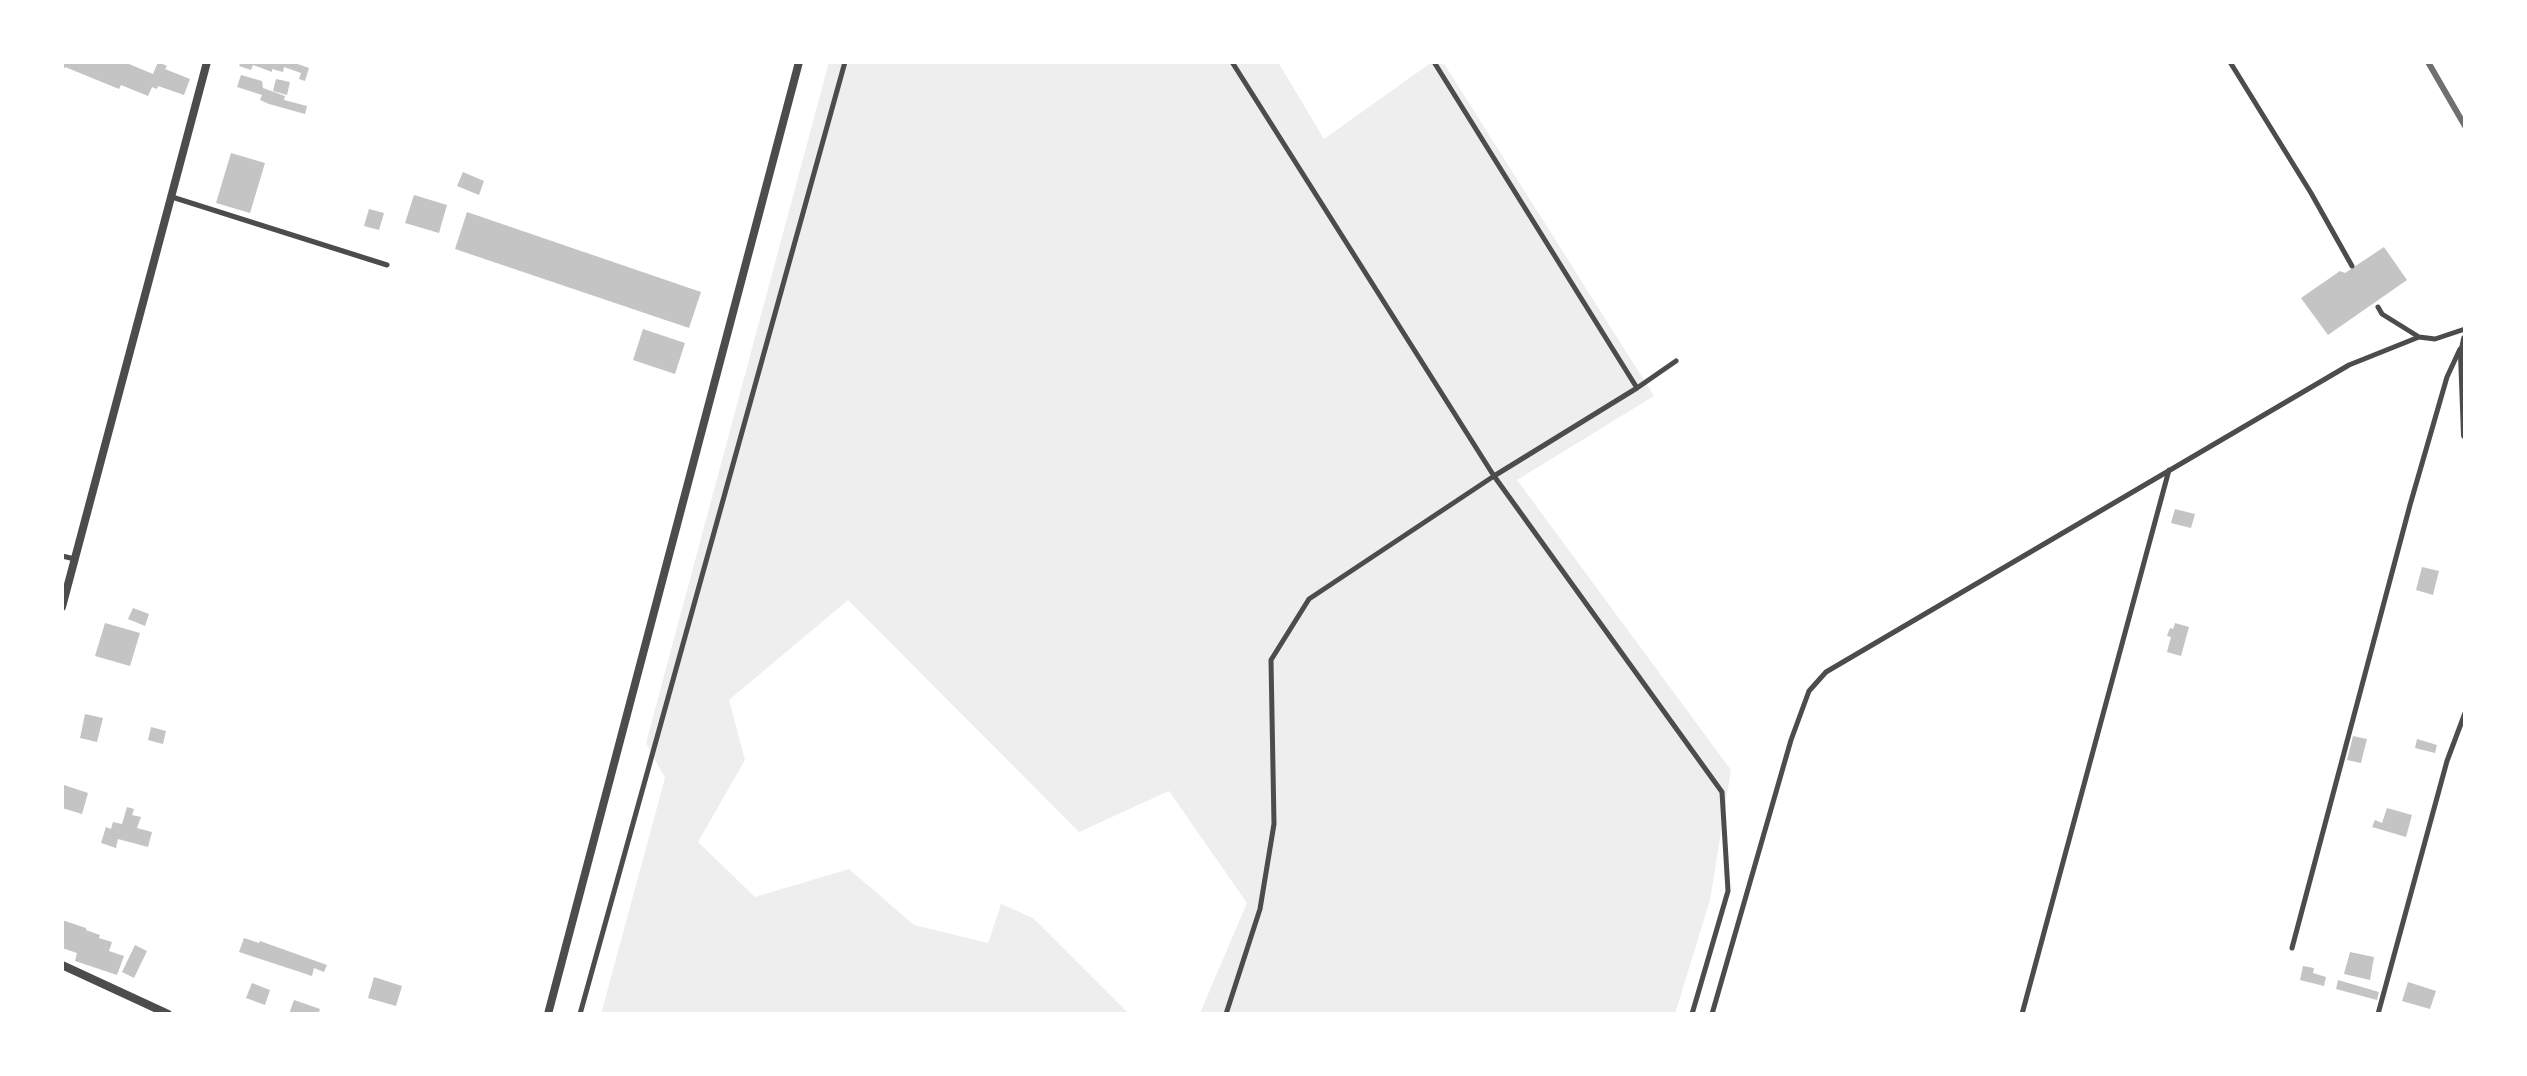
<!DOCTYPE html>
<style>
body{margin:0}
#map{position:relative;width:2527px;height:1076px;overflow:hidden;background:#fff;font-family:Ubuntu,sans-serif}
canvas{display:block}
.frame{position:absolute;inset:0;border:64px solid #fff;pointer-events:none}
</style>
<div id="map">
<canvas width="2527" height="1076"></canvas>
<div class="frame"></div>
</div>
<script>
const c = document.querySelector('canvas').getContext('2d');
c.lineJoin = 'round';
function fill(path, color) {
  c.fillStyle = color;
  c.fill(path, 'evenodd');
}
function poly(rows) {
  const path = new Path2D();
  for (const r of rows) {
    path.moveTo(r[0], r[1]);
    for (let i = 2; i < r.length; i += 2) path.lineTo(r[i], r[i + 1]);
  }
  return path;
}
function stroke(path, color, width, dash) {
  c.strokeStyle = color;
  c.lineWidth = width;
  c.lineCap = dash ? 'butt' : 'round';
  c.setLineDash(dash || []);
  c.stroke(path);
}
const green = poly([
 [829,62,1278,62,1324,139,1432,62,1443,62,1654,396,1517,480,1731,770,1710,900,1675,1014,1191,1014,1200,1013,1247,903,1169,791,1079,832,848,600,729,700,745,760,698,842,755,897,849,869,914,925,988,943,1001,904,1033,918,1129,1014,601,1014,665,778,646,743]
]);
const building = poly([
 [62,62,130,62,129,64,153,74,158,62,167,66,165,69,190,79,184,95,158,86,157,89,152,87,148,96,121,85,119,89,65,67,62,73],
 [241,62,292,62,309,68,305,81,299,79,301,73,284,67,283,72,272,69,272,72,253,65,251,70,239,66],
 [241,75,262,81,263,88,285,96,284,100,307,106,305,114,269,104,260,100,262,95,237,87],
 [276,79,290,82,287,95,273,91],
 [231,153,265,163,250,213,216,203],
 [463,172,484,181,479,195,457,186],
 [414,195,447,205,439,233,405,223],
 [369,209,384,213,379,230,364,226],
 [467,212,701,292,689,328,455,249],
 [2384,247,2407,280,2328,335,2301,298,2340,271,2345,273],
 [643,329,685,343,675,374,633,360],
 [2175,509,2195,514,2191,528,2171,523],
 [2422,567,2439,571,2433,595,2416,590],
 [133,608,149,614,145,626,128,619],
 [105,623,140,633,130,666,95,656],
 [2175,623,2189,627,2181,656,2167,652,2171,637,2167,636,2170,628,2173,629],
 [85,714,103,718,97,742,80,738],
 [151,727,166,731,163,744,148,740],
 [2353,736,2367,739,2361,763,2347,760],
 [2417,739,2437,745,2435,753,2415,748],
 [64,785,88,793,82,814,62,808],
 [127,807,134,809,132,815,141,817,137,828,152,832,148,847,118,839,116,848,101,843,106,827,111,829,113,822,122,824],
 [2387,808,2412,815,2406,837,2372,827,2375,820,2382,823],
 [62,920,86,928,86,930,100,935,99,938,112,942,109,951,124,956,117,975,75,961,77,953,62,948],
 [244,938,259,943,260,941,327,965,324,972,314,968,312,976,239,952],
 [135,945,147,951,134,978,122,972],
 [2350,952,2374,957,2370,980,2344,974],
 [2303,966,2314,968,2313,973,2326,977,2324,986,2300,980],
 [374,977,402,986,396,1006,368,998],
 [2338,980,2379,992,2377,1000,2336,989],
 [2408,982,2436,991,2430,1009,2402,1001],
 [252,983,270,990,265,1005,246,998],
 [294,1000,320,1009,319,1012,324,1014,289,1014]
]);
const service = poly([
 [1232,62,1494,476,1722,792,1728,891,1692,1014],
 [1434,62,1637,388],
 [2230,62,2311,193,2352,266],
 [172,197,387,265],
 [2378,307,2382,314,2419,337,2435,339,2465,329],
 [62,556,75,559],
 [2292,948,2410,505,2447,377,2460,349],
 [580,1014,845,62],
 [1226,1014,1260,909,1274,824,1271,660,1309,599,1494,476,1637,388,1676,361],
 [1712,1014,1791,740,1809,691,1826,672,2349,365,2419,337],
 [2022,1014,2169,470],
 [2378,1014,2447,761,2465,713]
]);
const minor = poly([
 [2465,339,2462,354,2465,435],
 [62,607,207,62],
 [62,965,168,1014],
 [548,1014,799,62]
]);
const rail = poly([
 [2428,62,2465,126]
]);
fill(green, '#eee');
fill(building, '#c4c4c4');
stroke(service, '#4c4c4c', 5);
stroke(minor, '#4c4c4c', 8);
stroke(rail, '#707070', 6);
</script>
